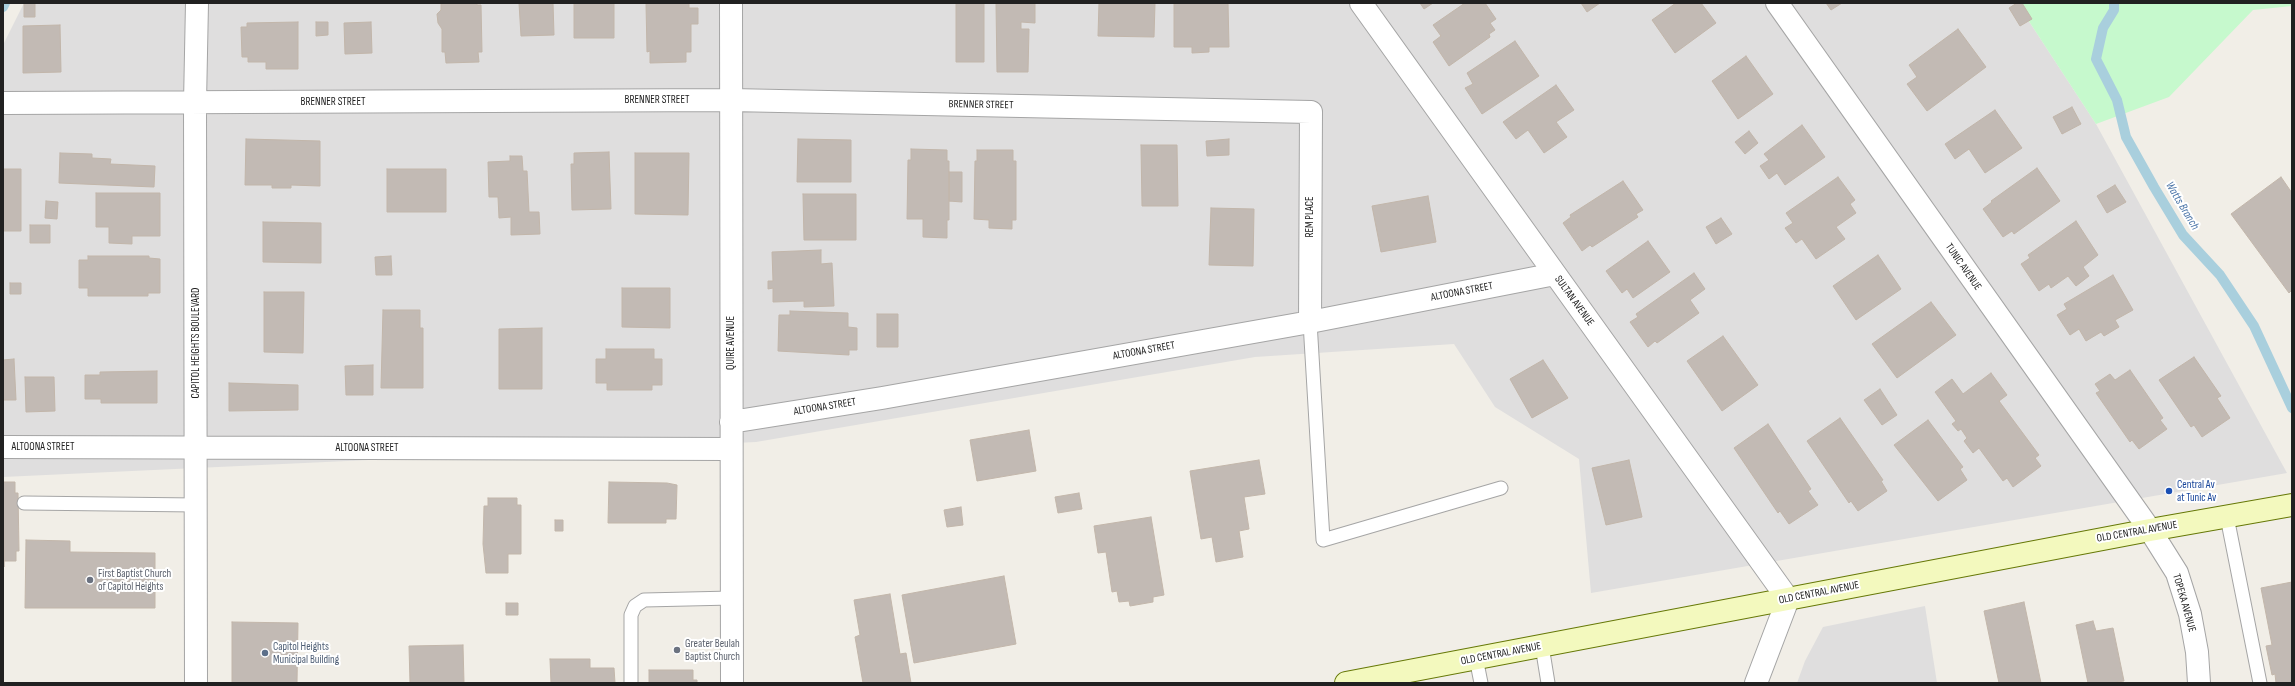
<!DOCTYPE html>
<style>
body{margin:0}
#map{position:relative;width:2295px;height:686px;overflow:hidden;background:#f1eee7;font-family:"Sofia Sans Condensed",sans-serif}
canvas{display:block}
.frame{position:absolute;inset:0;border:4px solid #212121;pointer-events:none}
</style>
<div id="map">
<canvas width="2295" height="686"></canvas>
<div class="frame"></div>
</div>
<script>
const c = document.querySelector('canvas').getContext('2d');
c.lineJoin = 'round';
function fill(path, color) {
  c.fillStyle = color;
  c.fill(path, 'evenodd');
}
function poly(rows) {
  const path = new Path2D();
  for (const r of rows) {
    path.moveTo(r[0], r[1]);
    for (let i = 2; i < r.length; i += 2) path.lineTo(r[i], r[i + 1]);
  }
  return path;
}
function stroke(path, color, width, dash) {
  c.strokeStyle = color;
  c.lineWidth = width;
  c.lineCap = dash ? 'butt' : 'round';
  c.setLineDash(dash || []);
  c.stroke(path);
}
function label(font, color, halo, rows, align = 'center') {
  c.font = font + ' "Sofia Sans Condensed",sans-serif';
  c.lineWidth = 4;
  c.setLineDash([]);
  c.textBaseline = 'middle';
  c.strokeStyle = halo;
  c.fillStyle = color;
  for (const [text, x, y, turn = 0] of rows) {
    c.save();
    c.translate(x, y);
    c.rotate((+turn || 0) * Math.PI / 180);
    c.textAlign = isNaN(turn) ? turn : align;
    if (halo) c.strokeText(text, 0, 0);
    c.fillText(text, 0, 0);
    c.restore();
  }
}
const residential = poly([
 [24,3,2017,3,2096,124,2287,473,1591,593,1579,459,1495,407,1454,344,1255,357,756,442,3,477,3,45],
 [1925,606,1937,683,1797,683,1805,661,1823,627]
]);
const park = poly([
 [2017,3,2292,3,2292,6,2253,10,2169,97,2096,124]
]);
const stream = poly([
 [2114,3,2114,10,2103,28,2096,59,2117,100,2126,137,2154,187,2183,235,2220,275,2254,326,2292,408],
 [3,7,5,3]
]);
const building = poly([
 [24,3,35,3,35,17,24,17,24,3],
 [445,3,477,3,477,5,481,5,482,52,478,52,479,62,446,63,445,52,442,52,442,29,438,23,437,14,441,10,441,4,445,3],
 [519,3,553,3,554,35,521,36,519,3],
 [574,3,614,3,614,38,574,38,574,3],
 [646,3,689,3,689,8,698,8,698,24,691,24,691,52,686,52,686,62,650,63,650,51,647,52,646,3],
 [956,3,984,3,984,62,956,62,956,3],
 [996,3,1035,3,1035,23,1021,22,1021,29,1029,29,1028,72,997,72,996,3],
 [1099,3,1155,3,1154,37,1098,36,1099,3],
 [1179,3,1228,3,1229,47,1209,47,1209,52,1192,53,1192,47,1174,47,1174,4,1179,3],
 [1420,3,1433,3,1424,9,1420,3],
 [1465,3,1485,3,1496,19,1490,23,1495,30,1489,34,1490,37,1449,66,1433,42,1441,36,1433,25,1465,3],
 [1581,3,1600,3,1587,12,1581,3],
 [1676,3,1701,3,1716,23,1675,53,1652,20,1676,3],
 [1826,3,1842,3,1831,10,1826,3],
 [2017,3,2022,3,2032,19,2020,26,2009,8,2017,3],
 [298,22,298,69,266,69,266,62,248,62,248,57,242,57,241,27,247,27,247,23,298,22],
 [316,22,328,22,328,35,316,36,316,22],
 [371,22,372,53,345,54,344,23,371,22],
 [60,25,61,72,23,73,23,26,60,25],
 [1958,29,1986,67,1927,111,1907,84,1917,77,1909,65,1958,29],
 [1515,41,1539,76,1482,114,1465,88,1473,84,1467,73,1515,41],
 [1746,56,1773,94,1738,119,1712,81,1746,56],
 [1556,85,1574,110,1556,122,1567,137,1544,153,1528,130,1516,139,1503,122,1556,85],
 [2072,107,2081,124,2062,134,2053,117,2072,107],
 [1995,110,2022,148,1985,173,1969,149,1955,159,1945,144,1995,110],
 [1802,125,1825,157,1785,185,1777,173,1769,179,1760,166,1769,160,1764,154,1802,125],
 [1749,131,1758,143,1745,154,1735,142,1749,131],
 [246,139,320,141,320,186,291,185,291,188,272,188,272,185,245,185,246,139],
 [798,139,851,140,851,182,797,182,798,139],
 [1229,139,1229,155,1207,156,1206,141,1229,139],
 [1141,145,1177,145,1178,206,1142,206,1141,145],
 [911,149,947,150,947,161,949,161,949,220,947,220,947,238,923,237,923,219,907,219,908,160,911,160,911,149],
 [977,150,1013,150,1013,161,1016,161,1016,220,1012,220,1012,229,989,228,989,220,974,219,975,161,977,161,977,150],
 [609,152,611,209,572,210,571,164,574,164,574,153,609,152],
 [60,153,92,154,92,158,111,159,110,164,155,166,154,187,59,183,60,153],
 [635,153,689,153,688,215,635,214,635,153],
 [510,156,522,156,523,171,527,171,529,212,539,212,540,234,511,235,511,217,499,218,498,197,489,197,488,162,510,161,510,156],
 [2037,168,2060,201,2014,234,2012,231,2003,237,1983,209,1992,202,1991,201,2037,168],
 [3,169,21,169,21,231,3,231,3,169],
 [387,169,446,169,446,212,387,212,387,169],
 [949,172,962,172,962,202,949,201,949,172],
 [1838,177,1855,200,1850,204,1856,213,1836,227,1845,239,1816,259,1802,239,1796,243,1785,228,1793,223,1786,213,1838,177],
 [2281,177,2292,193,2292,290,2289,293,2231,214,2281,177],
 [1623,181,1643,210,1636,214,1638,217,1592,247,1590,245,1582,251,1563,223,1571,217,1570,215,1623,181],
 [2115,185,2126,202,2107,213,2097,196,2115,185],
 [96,193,160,193,160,236,132,236,132,244,109,243,109,227,96,227,96,193],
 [803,194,856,194,856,240,804,240,803,194],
 [1428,196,1436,242,1381,252,1372,206,1428,196],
 [46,201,58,202,57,219,45,218,46,201],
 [1211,208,1254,209,1253,266,1209,265,1211,208],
 [1721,218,1732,234,1716,244,1706,227,1721,218],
 [2076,221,2098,255,2083,267,2089,276,2076,286,2068,276,2051,288,2049,284,2039,291,2021,264,2030,258,2028,255,2076,221],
 [263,222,321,223,321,263,263,262,263,222],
 [30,225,50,225,50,243,30,243,30,225],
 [1648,241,1670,272,1633,298,1627,289,1622,293,1606,271,1648,241],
 [821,250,821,264,832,263,834,306,804,307,804,301,773,302,773,288,768,289,768,281,773,281,772,252,821,250],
 [1878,255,1901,289,1856,320,1833,286,1878,255],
 [88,256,149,256,149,258,160,259,160,293,148,293,148,296,88,296,88,288,79,288,79,260,88,260,88,256],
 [391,256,392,275,376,275,375,257,391,256],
 [1694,273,1705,289,1690,300,1699,313,1657,343,1655,341,1648,347,1630,322,1638,317,1636,314,1694,273],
 [2113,275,2133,310,2115,320,2119,327,2104,336,2101,332,2086,341,2079,329,2070,335,2057,315,2067,309,2064,304,2113,275],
 [10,283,21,283,21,294,10,294,10,283],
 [622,288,670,288,670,328,622,327,622,288],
 [264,292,304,292,303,353,264,352,264,292],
 [1931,302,1956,335,1897,378,1872,344,1931,302],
 [383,310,420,310,420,328,423,328,423,388,381,388,383,310],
 [790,311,848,313,848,327,857,328,857,350,849,350,849,355,778,351,779,315,790,315,790,311],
 [877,314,898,314,898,347,877,347,877,314],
 [542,328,542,389,499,389,499,329,542,328],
 [1723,336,1758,385,1722,411,1687,361,1723,336],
 [606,349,654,349,654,359,662,359,662,385,652,385,652,390,607,390,607,383,596,383,596,359,606,359,606,349],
 [2194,357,2221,396,2217,398,2230,418,2202,437,2194,425,2191,427,2159,380,2194,357],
 [14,359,16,400,3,400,3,360,14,359],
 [1543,360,1568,398,1532,418,1510,379,1543,360],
 [373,365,373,395,346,395,345,366,373,365],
 [2130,370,2163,418,2160,420,2167,429,2139,449,2132,440,2130,442,2096,393,2100,391,2095,384,2110,374,2115,380,2130,370],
 [157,371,157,403,101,403,101,399,85,399,85,375,100,375,100,372,157,371],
 [1991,373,2007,395,1999,401,2039,455,2035,458,2041,466,2013,487,2007,478,2003,481,1979,448,1973,453,1964,441,1967,438,1961,429,1958,431,1952,424,1956,421,1935,392,1952,379,1963,394,1991,373],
 [25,377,54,377,55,411,26,412,25,377],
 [229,383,298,385,298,410,229,411,229,383],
 [1880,389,1897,415,1882,425,1864,400,1880,389],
 [1840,418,1883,480,1881,481,1887,491,1858,511,1851,501,1849,503,1807,441,1840,418],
 [1928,420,1963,467,1960,469,1967,480,1938,501,1894,445,1928,420],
 [1768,424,1811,489,1808,491,1818,505,1789,524,1780,511,1778,513,1734,448,1768,424],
 [1029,430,1036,471,977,481,970,440,1029,430],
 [1259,460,1265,494,1244,497,1249,529,1239,531,1243,557,1216,562,1212,537,1201,539,1190,471,1259,460],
 [1629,460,1642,517,1606,525,1592,468,1629,460],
 [3,482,15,482,15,493,18,493,19,551,16,551,16,561,4,561,4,567,3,482],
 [609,482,667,483,677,485,676,519,666,519,666,523,608,523,609,482],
 [1079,493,1082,509,1058,513,1055,497,1079,493],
 [488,498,517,498,517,505,521,505,521,554,508,554,508,573,486,573,483,544,484,506,488,506,488,498],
 [961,507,963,525,947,527,944,510,961,507],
 [1151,517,1164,595,1153,597,1153,602,1130,606,1129,601,1119,602,1117,591,1112,592,1106,552,1098,553,1094,526,1151,517],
 [555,520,563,520,563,531,555,531,555,520],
 [26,540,70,541,70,552,155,553,155,608,25,608,26,540],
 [1004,576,1016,644,914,663,902,595,1004,576],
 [2292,582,2292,683,2276,683,2275,674,2272,675,2266,646,2272,645,2261,588,2292,582],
 [890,594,900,654,906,653,911,683,863,683,855,637,860,635,854,600,890,594],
 [2024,602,2041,683,1999,683,1984,611,2024,602],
 [506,603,518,603,518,615,506,615,506,603],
 [2093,621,2096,631,2113,628,2124,681,2112,683,2088,683,2076,625,2093,621],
 [232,622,298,623,297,683,232,683,232,622],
 [463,645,464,683,410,683,409,646,463,645],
 [550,659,590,659,590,668,614,668,615,683,551,683,550,659],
 [649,670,693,670,693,680,697,680,697,683,649,683,649,670]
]);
const service = poly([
 [1310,322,1323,540,1501,488],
 [24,503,196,505],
 [2227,517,2260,683],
 [1542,646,1548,683],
 [1476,658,1481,683],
 [631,683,631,615,635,606,644,600,732,598]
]);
const minor = poly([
 [731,3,732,683],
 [1361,3,1788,599],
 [1777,3,2150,530,2177,573,2190,614,2197,652,2199,683],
 [3,103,731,100,1311,112,1310,322],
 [731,422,882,398,1310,322,1555,274],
 [3,447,731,449],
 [196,683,195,103,197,3]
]);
const tertiary = poly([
 [1756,683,1788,599]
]);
const secondary = poly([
 [1346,683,2150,530,2292,505]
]);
const markers = [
 [2169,491,4,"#1a4fb4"],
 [90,580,4,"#6b7280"],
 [677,650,4,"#6b7280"],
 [265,653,4,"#5c6f8a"]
];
const streetNames = [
 ["BRENNER STREET",657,100],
 ["BRENNER STREET",333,102],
 ["BRENNER STREET",981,105,1],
 ["REM PLACE",1310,217,-90],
 ["TUNIC AVENUE",1963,267,55],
 ["ALTOONA STREET",1462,292,-11],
 ["SULTAN AVENUE",1574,301,54],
 ["CAPITOL HEIGHTS BOULEVARD",196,343,-90],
 ["QUIRE AVENUE",731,343,-90],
 ["ALTOONA STREET",1144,351,-10],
 ["ALTOONA STREET",825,407,-9],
 ["ALTOONA STREET",43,447],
 ["ALTOONA STREET",367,448],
 ["OLD CENTRAL AVENUE",2137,532,-10],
 ["OLD CENTRAL AVENUE",1819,593,-11],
 ["TOPEKA AVENUE",2184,603,74],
 ["OLD CENTRAL AVENUE",1501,654,-11]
];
const transitNames = [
 ["Central Av",2177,485],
 ["at Tunic Av",2177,498]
];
const worshipNames = [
 ["First Baptist Church",98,574],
 ["of Capitol Heights",98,587],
 ["Greater Beulah",685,644],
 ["Baptist Church",685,657]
];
const serviceNames = [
 ["Capitol Heights",273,647],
 ["Municipal Building",273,660]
];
const waterNames = [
 ["Watts Branch",2182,206,59]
];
fill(residential, '#dfdede');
fill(park, '#c6f9cd');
stroke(stream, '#a9cfdd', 10);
fill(building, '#c2bab4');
stroke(building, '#c2b6aa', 1);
stroke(service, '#a5a5a5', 15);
stroke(minor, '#a5a5a5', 24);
stroke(tertiary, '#a5a5a5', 24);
stroke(secondary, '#667807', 24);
stroke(service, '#fff', 13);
stroke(minor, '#fff', 22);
stroke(tertiary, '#fff', 22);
stroke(secondary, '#f3f9be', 22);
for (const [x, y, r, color] of markers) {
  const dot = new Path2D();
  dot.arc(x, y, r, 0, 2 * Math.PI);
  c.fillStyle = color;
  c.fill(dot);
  stroke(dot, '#fff', 1.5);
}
label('11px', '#212121', '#fff', streetNames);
label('11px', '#164399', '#fff', transitNames, 'left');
label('11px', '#5b616d', '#fff', worshipNames, 'left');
label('11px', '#4e5e75', '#fff', serviceNames, 'left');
label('italic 12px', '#4b75a8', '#fff', waterNames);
</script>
